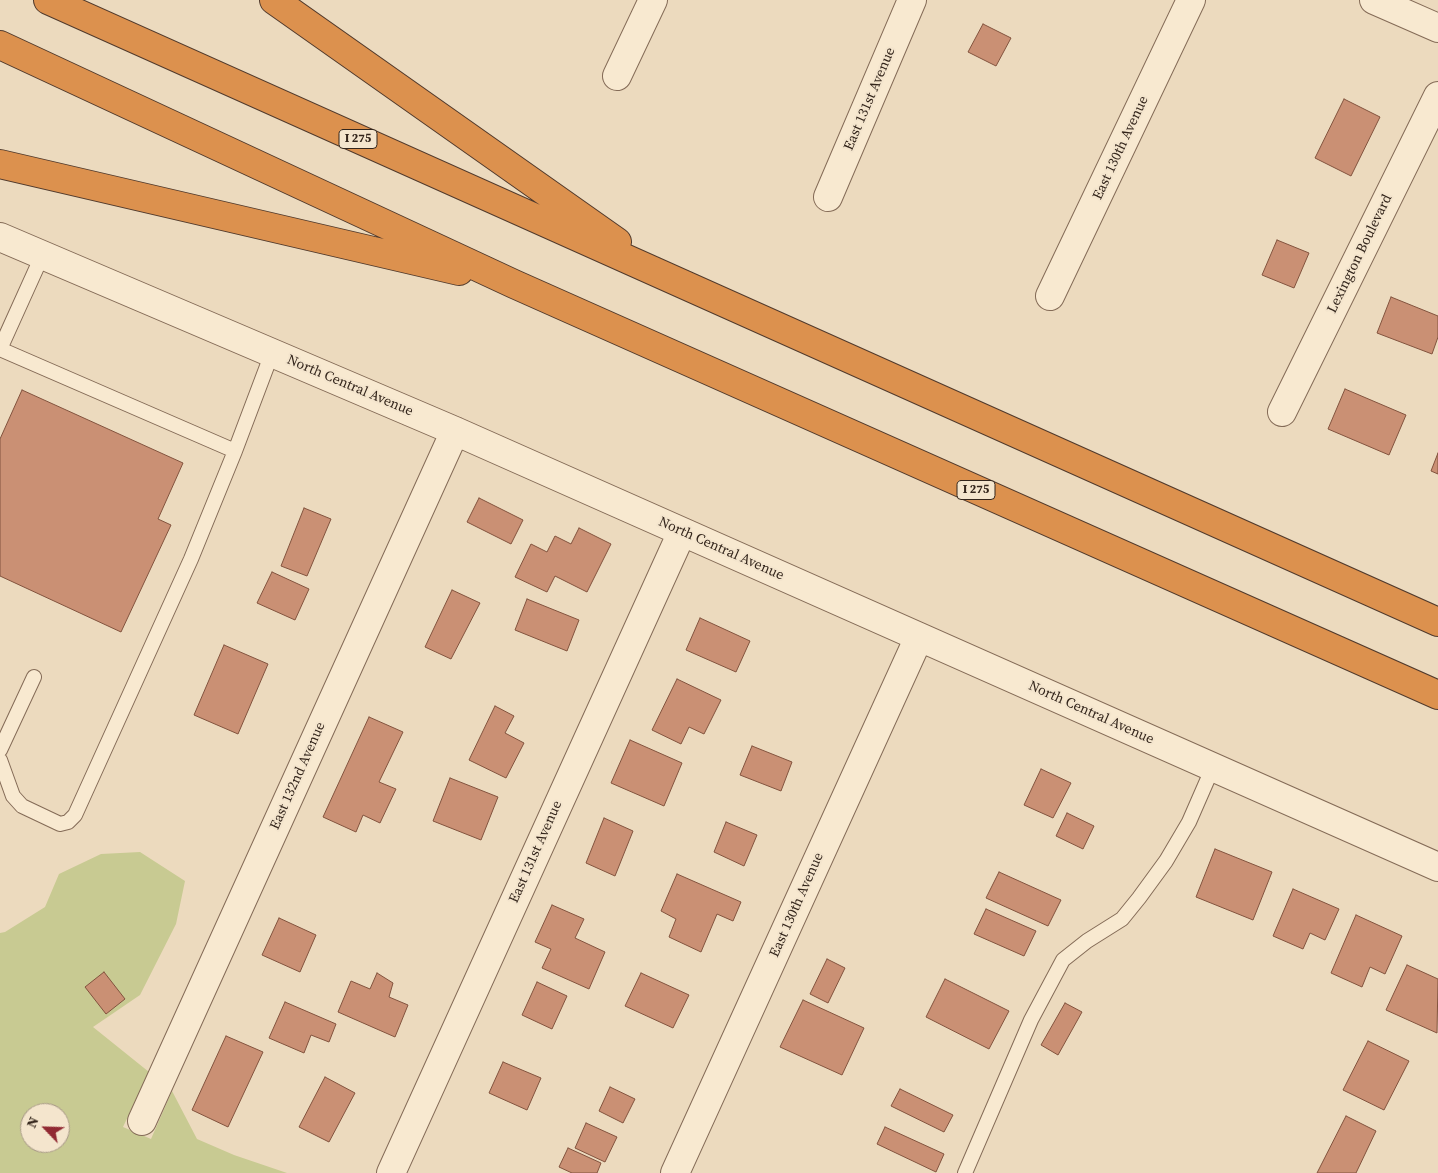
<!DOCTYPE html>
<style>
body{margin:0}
#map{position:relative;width:1438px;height:1173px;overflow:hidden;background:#ecdabe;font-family:"Source Serif 4",serif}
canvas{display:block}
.north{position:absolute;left:20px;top:1103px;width:50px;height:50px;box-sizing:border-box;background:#f4e5cd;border:1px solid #a79886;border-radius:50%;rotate:294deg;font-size:14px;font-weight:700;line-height:20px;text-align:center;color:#33251b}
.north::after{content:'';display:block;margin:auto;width:18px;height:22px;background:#912932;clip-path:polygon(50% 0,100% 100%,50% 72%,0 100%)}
</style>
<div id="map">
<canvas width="1438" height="1173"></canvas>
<div class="north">N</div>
</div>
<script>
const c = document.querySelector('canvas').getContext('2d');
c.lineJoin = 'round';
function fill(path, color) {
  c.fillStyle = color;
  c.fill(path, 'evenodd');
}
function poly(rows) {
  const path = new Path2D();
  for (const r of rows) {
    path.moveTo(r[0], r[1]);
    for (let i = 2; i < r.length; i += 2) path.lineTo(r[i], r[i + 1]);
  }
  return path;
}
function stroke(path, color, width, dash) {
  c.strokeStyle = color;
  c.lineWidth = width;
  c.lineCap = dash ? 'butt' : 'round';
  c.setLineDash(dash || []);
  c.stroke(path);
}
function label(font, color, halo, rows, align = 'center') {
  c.font = font + ' "Source Serif 4",serif';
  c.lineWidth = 4;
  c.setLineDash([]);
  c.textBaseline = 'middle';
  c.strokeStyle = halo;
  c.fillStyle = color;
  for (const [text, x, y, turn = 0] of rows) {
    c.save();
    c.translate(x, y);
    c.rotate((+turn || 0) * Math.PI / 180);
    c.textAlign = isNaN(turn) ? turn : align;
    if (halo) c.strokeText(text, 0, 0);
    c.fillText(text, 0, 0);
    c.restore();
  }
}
const green = poly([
 [140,852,185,881,176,924,140,995,93,1027,149,1072,123,1127,151,1139,172,1091,197,1139,234,1155,287,1173,0,1173,0,933,5,932,45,907,59,874,101,854],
 [30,1113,60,1113,60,1143,30,1143]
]);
const building = poly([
 [983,24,1011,38,996,66,968,52,983,24],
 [1344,99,1380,117,1351,176,1315,158,1344,99],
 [1277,240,1309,253,1294,288,1262,275,1277,240],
 [1391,297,1438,316,1438,337,1432,354,1377,333,1391,297],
 [1345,389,1406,415,1389,455,1328,429,1345,389],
 [22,390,183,463,158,519,171,525,121,632,0,576,0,439,22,390],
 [1438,453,1438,474,1431,471,1438,453],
 [479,498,523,520,511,544,467,522,479,498],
 [304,508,331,519,307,576,281,566,304,508],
 [579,528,611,544,587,592,555,576,547,592,515,577,531,544,547,552,555,536,571,544,579,528],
 [272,572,309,589,295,620,257,603,272,572],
 [452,590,480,603,451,659,425,647,452,590],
 [527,599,579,620,567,651,515,630,527,599],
 [700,618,750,641,736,672,686,650,700,618],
 [224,645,268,664,238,734,194,715,224,645],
 [677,679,721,700,704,734,689,727,681,744,652,730,677,679],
 [495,706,514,716,505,733,524,743,506,778,469,760,495,706],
 [369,717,403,732,379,782,396,789,380,823,363,815,356,832,323,817,369,717],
 [630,740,682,763,664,806,611,783,630,740],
 [752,746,792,762,781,791,740,775,752,746],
 [1041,769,1071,783,1053,818,1024,805,1041,769],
 [450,778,498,797,481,840,433,821,450,778],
 [1067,813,1094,826,1083,849,1056,836,1067,813],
 [604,818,633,831,615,876,586,863,604,818],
 [726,822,757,835,744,866,714,852,726,822],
 [1215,849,1272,872,1253,920,1196,897,1215,849],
 [999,872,1061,900,1048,926,986,898,999,872],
 [677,874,741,902,733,921,717,914,701,952,669,937,676,919,661,911,677,874],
 [1293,889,1339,909,1325,940,1310,933,1303,949,1273,936,1293,889],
 [552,905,584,919,575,938,605,952,589,989,542,968,551,949,535,942,552,905],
 [986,909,1036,931,1024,956,974,934,986,909],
 [1356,915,1402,936,1385,974,1370,967,1362,987,1331,973,1356,915],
 [279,918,316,935,300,972,262,955,279,918],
 [827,959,845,968,828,1003,810,994,827,959],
 [1407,965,1438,979,1437,1033,1386,1010,1407,965],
 [104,972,125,999,106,1014,85,987,104,972],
 [377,973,393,983,389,997,408,1005,395,1037,338,1012,351,981,370,989,377,973],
 [641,973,689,995,673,1028,625,1006,641,973],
 [945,979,1009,1011,989,1049,926,1017,945,979],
 [537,982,567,996,552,1029,522,1015,537,982],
 [803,1000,864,1028,842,1075,780,1047,803,1000],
 [285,1002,336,1024,329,1042,311,1035,304,1053,269,1038,285,1002],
 [1065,1003,1082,1012,1058,1055,1041,1045,1065,1003],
 [226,1036,263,1052,228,1127,192,1110,226,1036],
 [1368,1041,1409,1061,1384,1110,1343,1090,1368,1041],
 [503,1062,541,1078,527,1110,489,1093,503,1062],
 [325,1077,355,1093,329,1142,299,1127,325,1077],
 [610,1087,635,1099,623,1123,599,1111,610,1087],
 [900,1089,953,1115,944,1132,891,1106,900,1089],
 [1346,1116,1376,1131,1356,1173,1317,1173,1346,1116],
 [586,1123,617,1137,605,1162,575,1148,586,1123],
 [885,1127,944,1154,936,1172,877,1144,885,1127],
 [568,1148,601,1163,597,1173,572,1173,559,1167,568,1148]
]);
const service = poly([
 [42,256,0,349,235,451,272,353],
 [0,750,34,677],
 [0,760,13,796,22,806,60,824,68,822,75,815,191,559,235,451],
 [965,1173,1031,1020,1063,960,1087,941,1122,919,1139,898,1166,861,1189,822,1213,767]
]);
const minor = poly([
 [1374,0,1438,28],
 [617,76,653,0],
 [828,197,912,0],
 [0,237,455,431,1438,867],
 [1050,296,1191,0],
 [1282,412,1438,96],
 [142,1121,455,431],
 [391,1173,682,532],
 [675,1173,919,637]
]);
const motorway = poly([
 [48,0,1438,622],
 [274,0,617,242],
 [0,45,514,284,1438,695],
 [0,164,459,271]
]);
const shields = [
 [358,139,38],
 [976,490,38]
];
const shieldNames = [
 ["I 275",358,139],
 ["I 275",976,490]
];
const streetNames = [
 ["East 131st Avenue",870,99,-67],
 ["East 130th Avenue",1121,148,-65],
 ["Lexington Boulevard",1360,254,-64],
 ["North Central Avenue",350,386,23],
 ["North Central Avenue",721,549,24],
 ["North Central Avenue",1091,713,24],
 ["East 132nd Avenue",298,776,-66],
 ["East 131st Avenue",536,852,-66],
 ["East 130th Avenue",797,905,-66]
];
fill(green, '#c8ca92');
fill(building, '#ca9074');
stroke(building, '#82533e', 1);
stroke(service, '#846b57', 16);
stroke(minor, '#846b57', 30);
stroke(motorway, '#513a2c', 30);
stroke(service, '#f8e9d0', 14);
stroke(minor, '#f8e9d0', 28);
stroke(motorway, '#dc914e', 28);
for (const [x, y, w] of shields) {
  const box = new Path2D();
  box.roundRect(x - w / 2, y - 9.5, w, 19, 4);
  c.fillStyle = '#f4e5cd';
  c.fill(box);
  stroke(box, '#33251b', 1);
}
label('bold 12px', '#33251b', null, shieldNames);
label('14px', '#33251b', '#f4e5cd', streetNames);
</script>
